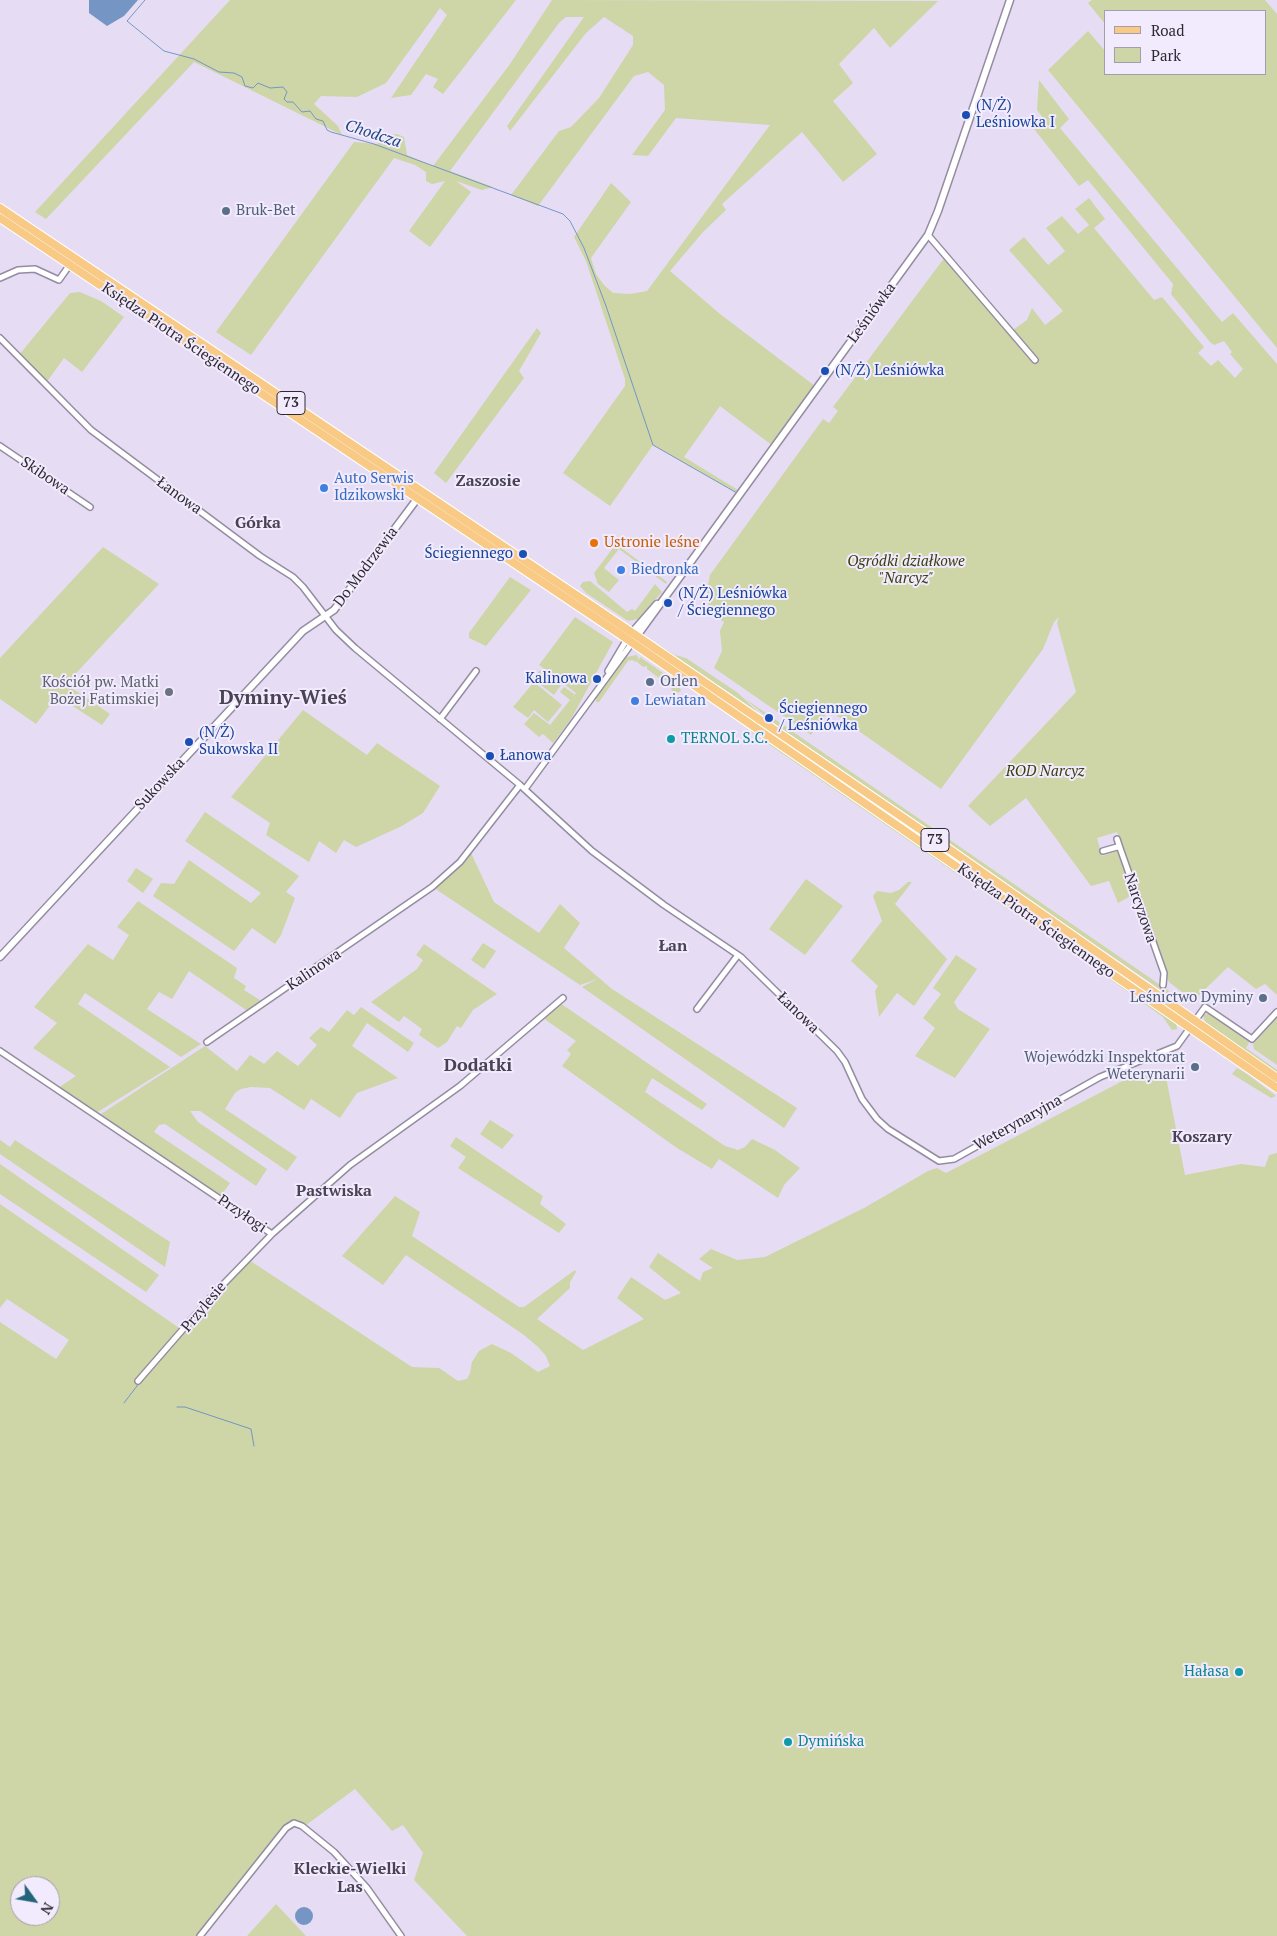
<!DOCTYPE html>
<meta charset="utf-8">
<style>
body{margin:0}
#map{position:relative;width:1277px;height:1936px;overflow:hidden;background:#e6ddf4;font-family:"PT Serif",serif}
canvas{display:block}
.legend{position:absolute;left:1104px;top:10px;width:162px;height:65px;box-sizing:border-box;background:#f2ebfd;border:1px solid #a49eac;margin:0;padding:6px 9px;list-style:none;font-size:15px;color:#2e2a33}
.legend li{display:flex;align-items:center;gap:10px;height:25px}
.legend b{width:25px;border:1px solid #a49eac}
.north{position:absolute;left:10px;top:1876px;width:50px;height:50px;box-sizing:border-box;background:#f2ebfd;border:1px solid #a49eac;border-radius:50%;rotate:122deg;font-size:14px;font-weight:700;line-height:20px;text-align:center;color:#2e2a33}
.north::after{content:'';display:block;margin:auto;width:18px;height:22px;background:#236478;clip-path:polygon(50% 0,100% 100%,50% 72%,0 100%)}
</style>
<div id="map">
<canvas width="1277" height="1936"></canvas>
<ul class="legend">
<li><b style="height:6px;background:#f8ca86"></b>Road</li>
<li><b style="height:14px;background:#ced5a7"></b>Park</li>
</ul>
<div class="north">N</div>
</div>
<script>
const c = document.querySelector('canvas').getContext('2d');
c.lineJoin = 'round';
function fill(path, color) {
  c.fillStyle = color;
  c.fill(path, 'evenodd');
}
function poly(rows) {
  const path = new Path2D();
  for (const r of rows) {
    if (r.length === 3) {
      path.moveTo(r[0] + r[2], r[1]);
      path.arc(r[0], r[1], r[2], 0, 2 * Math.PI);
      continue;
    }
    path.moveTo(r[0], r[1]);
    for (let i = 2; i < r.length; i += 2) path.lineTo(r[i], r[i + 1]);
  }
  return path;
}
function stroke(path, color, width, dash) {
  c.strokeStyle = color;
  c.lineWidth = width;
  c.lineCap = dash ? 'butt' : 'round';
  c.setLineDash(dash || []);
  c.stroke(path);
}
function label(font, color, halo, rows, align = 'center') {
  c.font = font + ' "PT Serif",serif';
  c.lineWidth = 4;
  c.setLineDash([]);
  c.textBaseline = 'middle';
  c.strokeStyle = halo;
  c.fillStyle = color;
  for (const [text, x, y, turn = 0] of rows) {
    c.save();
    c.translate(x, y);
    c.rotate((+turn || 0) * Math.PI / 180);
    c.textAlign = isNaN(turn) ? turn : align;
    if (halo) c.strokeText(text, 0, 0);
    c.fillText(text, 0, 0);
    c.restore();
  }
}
const green = poly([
 [230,0,516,0,443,94,433,87,438,79,426,74,411,95,391,98,447,15,440,8,386,83,357,97,321,96,314,104,338,126,342,135,194,62,46,219,35,212],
 [552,0,938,1,890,48,874,28,839,64,853,83,833,101,877,154,843,182,802,132,722,204,726,210,703,232,670,271,720,314,815,386,773,446,720,406,684,457,738,490,736,492,653,445,610,506,563,473,625,386,625,379,586,261,574,237,611,183,631,202,591,258,596,274,604,285,613,293,630,294,647,291,770,125,676,118,648,156,632,155,665,110,664,85,648,72,634,76,538,206,511,195,559,131,571,127,599,98,633,45,633,36,604,17,586,33,510,131,507,126,584,17,566,17,559,23,450,171,493,187,482,190,456,181,471,192,430,247,409,231,445,181,432,184,426,181,426,172,415,165,394,158,251,355,216,332,354,142,377,144,388,135,397,134,404,137,407,155,433,166,510,64],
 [1092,0,1265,0,1277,14,1277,348,1048,70,1088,31,1106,52,1106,74,1266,74,1266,11,1106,11,1106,25,1088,3],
 [1039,80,1069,119,1060,128,1222,322,1233,313,1277,364,1277,995,1265,984,1256,989,1228,967,1198,996,1187,996,1169,982,1117,832,1097,838,1102,856,1117,851,1134,894,1118,903,1109,881,1091,886,1026,798,990,826,968,806,1076,692,1057,623,1059,617,1054,622,1043,649,941,789,829,710,811,735,714,668,722,651,720,631,724,622,709,610,707,590,710,575,823,419,829,423,838,411,833,407,945,257,1010,332,1027,320,1032,308,1045,325,1063,311,1009,250,1024,237,1048,265,1065,251,1046,228,1062,216,1078,234,1089,225,1075,209,1089,198,1105,219,1094,228,1154,300,1162,297,1204,347,1198,353,1211,366,1218,360,1235,378,1243,369,1230,354,1232,352,1224,341,1214,345,1210,342,1171,294,1173,284,1088,180,1079,186,1034,129,1044,119,1037,110],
 [80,292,101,301,124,317,82,372,64,358,46,383,19,355,70,293],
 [537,328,541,333,519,371,524,378,446,483,434,473],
 [616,544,667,582,666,584,619,549,604,568,619,580,609,592,598,584,594,573],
 [103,547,159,584,66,684,110,714,102,725,57,696,36,724,0,699,0,658],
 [510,577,531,590,486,646,469,638,469,633],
 [590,581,627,612,632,609,635,611,655,584,662,592,638,619,628,621,586,593,580,586,583,582],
 [575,617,613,642,571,719,553,743,543,734,539,737,524,724,534,713,550,725,570,700,560,692,564,687,574,694,573,696,576,693,539,665],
 [649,639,675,655,686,658,738,693,760,714],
 [644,647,848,783,1182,1016,1120,975],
 [637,655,639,660,640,657,676,682,681,690,680,692,673,693,671,688,674,683,670,680,662,680,655,675,657,673,655,675,647,669,647,666,643,667,637,662,638,659,636,662,632,660,628,661,599,702,596,702,596,698,626,657],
 [540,670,561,685,554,695,533,679],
 [534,682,562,705,548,722,534,710,528,718,513,707],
 [744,698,1169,991,1167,994,788,735],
 [303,710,367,755,377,743,440,786,423,813,402,826,356,847,344,840,336,853,319,841,309,862,266,835,270,823,231,797],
 [752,730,1121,984,1176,1023,1177,1029,1172,1030,1163,1017,1117,984,751,732],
 [205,812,299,876,286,892,295,898,281,935,275,944,252,928,234,951,153,896,161,883,174,884,189,860,251,903,261,893,185,841],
 [471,853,494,902,539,933,560,904,580,923,564,948,612,989,797,1108,784,1128,582,987,597,979,580,985,434,888,460,866],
 [136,868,153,879,143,893,127,881],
 [806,879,843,906,805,955,769,929],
 [908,882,912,882,895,904,947,959,914,1006,897,993,879,1017,875,991,878,986,851,961,882,921,873,896,877,891,891,893,899,890],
 [138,901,237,968,234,978,246,986,244,990,263,1002,249,1012,189,971,172,999,159,992,147,1009,201,1044,181,1057,85,993,78,1004,170,1067,96,1113,58,1088,76,1076,33,1048,57,1023,34,1007,88,944,113,960,129,935,117,927],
 [483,943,496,951,484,969,471,960],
 [424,944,497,994,473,1010,461,1028,457,1026,447,1042,438,1048,419,1035,422,1029,404,1016,399,1022,371,1002,417,969,423,960,416,955],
 [956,955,977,969,954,1002,958,1009,990,1029,955,1078,915,1056,935,1028,923,1018,941,994,933,988],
 [560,1003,707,1104,702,1110,652,1078,645,1092,725,1146,738,1150,745,1147,752,1139,775,1150,800,1168,784,1185,778,1198,719,1159,712,1169,677,1148,562,1066,571,1054,567,1050,576,1041,543,1018],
 [361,1007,414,1043,408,1052,367,1023,352,1046,398,1078,357,1093,340,1118,311,1099,304,1110,270,1088,251,1087,241,1089,235,1093,225,1109,297,1157,287,1171,200,1111,190,1111,198,1122,267,1169,256,1186,165,1124,159,1125,154,1132,230,1183,220,1197,98,1116,205,1046,237,1071,250,1055,264,1064,277,1051,298,1066,317,1045,309,1038,321,1027,329,1032,347,1010,354,1015],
 [1211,1012,1250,1041,1246,1048,1277,1070,1277,1073,1205,1022,1203,1015],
 [1277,1018,1277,1065,1254,1049,1253,1044],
 [1237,1068,1247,1074,1276,1096,1271,1098,1232,1074],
 [1134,1075,1166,1077,1185,1175,1241,1164,1265,1167,1269,1155,1277,1153,1277,1936,467,1936,414,1880,423,1853,403,1825,392,1831,355,1789,302,1828,293,1823,203,1936,0,1936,0,1322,56,1359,69,1340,7,1299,0,1308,0,1204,185,1332,249,1260,412,1367,439,1368,458,1381,467,1379,470,1373,472,1362,479,1351,492,1344,511,1353,538,1372,550,1366,546,1356,538,1347,524,1335,406,1255,383,1285,342,1256,395,1196,420,1212,412,1236,519,1307,524,1307,575,1270,576,1272,570,1282,570,1288,537,1319,583,1350,644,1319,617,1298,631,1277,665,1300,681,1293,649,1267,658,1253,700,1281,703,1272,713,1268,699,1259,711,1249,737,1260,765,1257,864,1208,928,1171,937,1168,946,1173],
 [20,1886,50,1886,50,1916,20,1916],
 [490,1120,514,1135,502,1149,480,1134],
 [456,1137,543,1196,540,1204,566,1224,559,1233,458,1168,466,1157,450,1146],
 [0,1140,10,1147,15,1140,170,1242,165,1267,0,1154],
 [0,1164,159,1275,146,1292,0,1194],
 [276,1904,306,1936,247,1936]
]);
const water = poly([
 [89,0,138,0,124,16,107,26,89,13],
 [304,1916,9]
]);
const stream = poly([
 [145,0,127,21,164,51,194,59,219,72,234,73,242,77,245,86,253,88,258,83,270,88,283,87,287,92,284,99,287,102,293,102,302,112,310,111,316,119,323,121,327,130,331,132,374,144,563,214,570,221,584,248,606,306,653,445,737,493],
 [245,1266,253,1259],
 [148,1374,203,1311],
 [124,1403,140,1382],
 [177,1407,185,1407,251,1429,254,1446]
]);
const minor = poly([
 [928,235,1035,360],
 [0,278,18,270,35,269,59,280,71,263],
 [0,338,91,430,260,556,293,577,303,587,336,630,355,648,520,785,592,851,664,905,741,957,837,1051,845,1062,862,1099,877,1119,888,1129,939,1161,954,1159,1100,1077,1177,1046,1205,1007,1252,1039,1277,1012],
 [0,446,90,507],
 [608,671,627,639],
 [440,719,476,671],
 [525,789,632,643],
 [1117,839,1120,848],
 [1103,851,1117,847,1120,848,1164,973,1163,985],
 [697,1009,738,955],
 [207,1042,432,887,460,862,520,785],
 [0,1051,272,1234,350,1165,460,1086,563,998],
 [138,1381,211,1297,272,1234],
 [200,1936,286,1828,294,1823,302,1826,334,1852,367,1888,401,1936]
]);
const tertiary = poly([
 [629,636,657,604],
 [634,640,928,235,938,211,1010,0],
 [0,957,303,631,334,610,420,495]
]);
const primary = poly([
 [0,208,637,636,946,847,1277,1078],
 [0,218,627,639,1277,1088]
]);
const markers = [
 [966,115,5,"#1a4fb4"],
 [226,211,5,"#5c6f8a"],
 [825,371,5,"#1a4fb4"],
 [324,488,5,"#3f7fe0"],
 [594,543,5,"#e8710a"],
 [523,554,5,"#1a4fb4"],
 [621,570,5,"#3f7fe0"],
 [668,603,5,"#1a4fb4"],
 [597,679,5,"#1a4fb4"],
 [650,682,5,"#5c6f8a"],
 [169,692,5,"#6b7280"],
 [635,701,5,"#3f7fe0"],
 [769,718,5,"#1a4fb4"],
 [671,739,5,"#0f9aa8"],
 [189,742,5,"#1a4fb4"],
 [490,756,5,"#1a4fb4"],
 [1263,998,5,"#5c6f8a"],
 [1195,1067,5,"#5c6f8a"],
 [1239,1672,5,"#0f9aa8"],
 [788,1742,5,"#0f9aa8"]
];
const shields = [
 [291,403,28],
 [935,840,28]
];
const shieldNames = [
 ["73",291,403],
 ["73",935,840]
];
const transitNames = [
 ["(N/Ż)",976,106],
 ["Leśniowka I",976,123],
 ["(N/Ż) Leśniówka",835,371],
 ["Ściegiennego",513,554,"right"],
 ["(N/Ż) Leśniówka",678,594],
 ["/ Ściegiennego",678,611],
 ["Kalinowa",587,679,"right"],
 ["Ściegiennego",779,709],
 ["/ Leśniówka",779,726],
 ["(N/Ż)",199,733],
 ["Sukowska II",199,750],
 ["Łanowa",500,756]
];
const serviceNames = [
 ["Bruk-Bet",236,211],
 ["Orlen",660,682],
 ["Leśnictwo Dyminy",1253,998,"right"],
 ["Wojewódzki Inspektorat",1185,1058,"right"],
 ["Weterynarii",1185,1075,"right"]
];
const streetNames = [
 ["Leśniówka",872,313,-54],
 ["Księdza Piotra Ściegiennego",181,339,34],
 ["Skibowa",45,476,34],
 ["Łanowa",179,496,36],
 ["Do Modrzewia",366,567,-53],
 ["Sukowska",160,784,-47],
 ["Narcyzowa",1140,908,71],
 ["Księdza Piotra Ściegiennego",1036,921,35],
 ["Kalinowa",314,970,-34],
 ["Łanowa",798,1013,44],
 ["Weterynaryjna",1018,1123,-29],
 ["Przyłogi",242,1214,34],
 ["Przylesie",204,1307,-50]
];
const shopNames = [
 ["Auto Serwis",334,479],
 ["Idzikowski",334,496],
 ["Biedronka",631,570],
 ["Lewiatan",645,701]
];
const foodNames = [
 ["Ustronie leśne",604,543]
];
const parkNames = [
 ["Ogródki działkowe",906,562],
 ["\"Narcyz\"",906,579],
 ["ROD Narcyz",1045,772]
];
const worshipNames = [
 ["Kościół pw. Matki",159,683],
 ["Bożej Fatimskiej",159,700]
];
const cultureNames = [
 ["TERNOL S.C.",681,739],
 ["Hałasa",1229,1672,"right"],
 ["Dymińska",798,1742]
];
const waterNames = [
 ["Chodcza",373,134,18]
];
const neighbourhoodNames = [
 ["Zaszosie",488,481],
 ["Górka",258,523],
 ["Łan",673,946],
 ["Koszary",1202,1137],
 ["Pastwiska",334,1191],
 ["Kleckie-Wielki",350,1869],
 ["Las",350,1887]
];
const quarterNames = [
 ["Dodatki",478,1066]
];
const districtNames = [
 ["Dyminy-Wieś",283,698]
];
fill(green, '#ced5a7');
fill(water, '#7596c4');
stroke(stream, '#7596c4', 1);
stroke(minor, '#948ca1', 8);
stroke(tertiary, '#948ca1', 9);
stroke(primary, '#fff', 10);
stroke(minor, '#fff', 5);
stroke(tertiary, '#fff', 6);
stroke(primary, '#f8ca86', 8);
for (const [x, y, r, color] of markers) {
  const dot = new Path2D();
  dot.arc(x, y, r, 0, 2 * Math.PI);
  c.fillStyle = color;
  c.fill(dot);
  stroke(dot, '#f2ebfd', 2);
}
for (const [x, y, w] of shields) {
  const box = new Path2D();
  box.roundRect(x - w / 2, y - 11.5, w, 23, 4);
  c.fillStyle = '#f2ebfd';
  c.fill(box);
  stroke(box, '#2e2a33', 1);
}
label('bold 14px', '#2e2a33', null, shieldNames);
label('15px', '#164399', '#f2ebfd', transitNames, 'left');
label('15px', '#4e5e75', '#f2ebfd', serviceNames, 'left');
label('15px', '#2e2a33', '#f2ebfd', streetNames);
label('15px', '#366cbe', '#f2ebfd', shopNames, 'left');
label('15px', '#c56008', '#f2ebfd', foodNames, 'left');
label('italic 15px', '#393e11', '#f2ebfd', parkNames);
label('15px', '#5b616d', '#f2ebfd', worshipNames, 'right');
label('15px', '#0d838f', '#f2ebfd', cultureNames, 'left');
label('italic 16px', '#1d4681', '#f2ebfd', waterNames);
label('bold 16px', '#494254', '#f2ebfd', neighbourhoodNames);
label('bold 18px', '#494254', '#f2ebfd', quarterNames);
label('bold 20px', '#494254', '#f2ebfd', districtNames);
</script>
